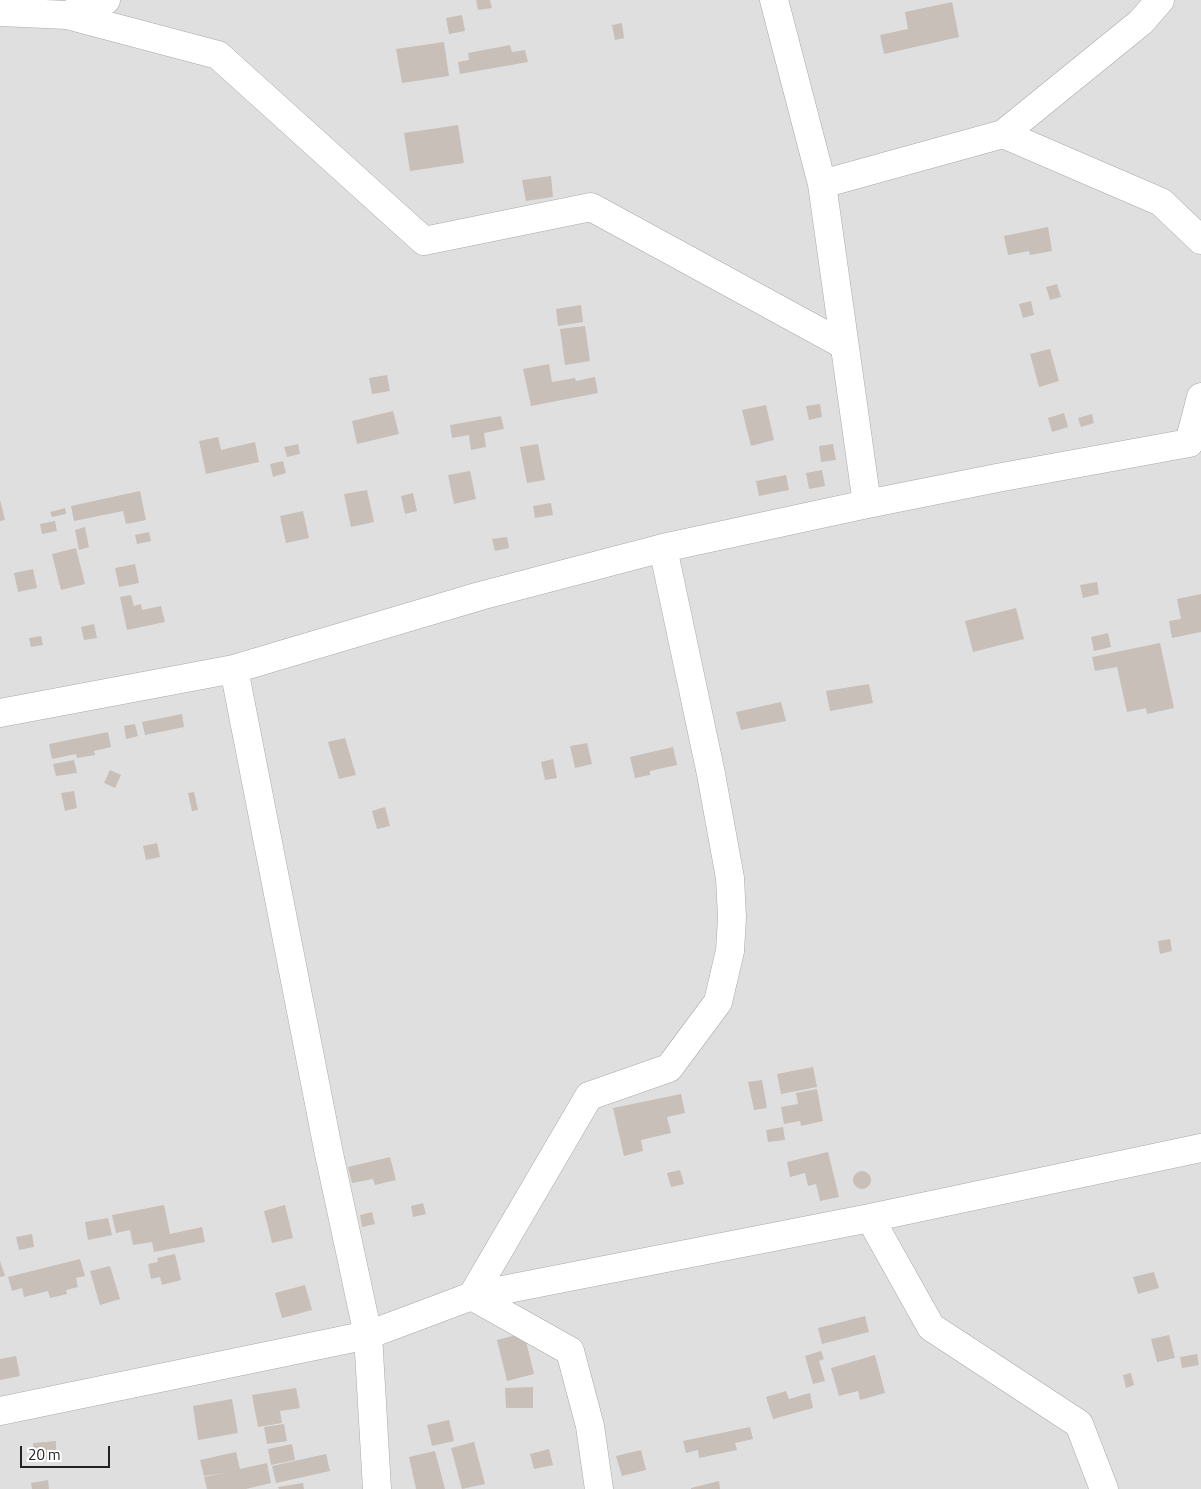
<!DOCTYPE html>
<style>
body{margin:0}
#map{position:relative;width:1201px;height:1489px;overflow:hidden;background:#f2efe9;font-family:"Titillium Web",sans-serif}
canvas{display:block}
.scale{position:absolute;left:20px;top:1446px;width:90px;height:22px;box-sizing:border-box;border:2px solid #222;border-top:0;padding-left:6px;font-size:15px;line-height:18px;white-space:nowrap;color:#222;-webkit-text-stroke:4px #fff;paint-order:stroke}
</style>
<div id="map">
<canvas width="1201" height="1489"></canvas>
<div class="scale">20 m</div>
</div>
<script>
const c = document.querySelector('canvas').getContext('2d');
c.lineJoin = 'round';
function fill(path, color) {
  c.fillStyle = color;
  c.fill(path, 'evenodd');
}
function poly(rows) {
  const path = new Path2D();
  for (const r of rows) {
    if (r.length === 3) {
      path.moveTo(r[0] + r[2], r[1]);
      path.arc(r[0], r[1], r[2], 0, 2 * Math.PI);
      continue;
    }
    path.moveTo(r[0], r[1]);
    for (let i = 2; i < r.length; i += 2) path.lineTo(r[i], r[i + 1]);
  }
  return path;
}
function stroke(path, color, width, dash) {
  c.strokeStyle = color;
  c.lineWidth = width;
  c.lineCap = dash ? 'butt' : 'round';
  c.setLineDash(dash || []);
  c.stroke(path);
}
const residential = poly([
 [0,0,1201,0,1201,1489,0,1489]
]);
const building = poly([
 [476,0,490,0,492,8,478,10],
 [952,2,959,37,884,54,880,35,908,29,905,12],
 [462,15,465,31,449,34,446,18],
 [622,23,624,38,615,40,612,25],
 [444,42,449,76,402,83,396,49],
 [510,45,512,52,525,50,528,62,460,74,458,62,469,60,468,53],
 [458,125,464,163,410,171,404,133],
 [551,176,553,197,526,201,522,180],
 [1048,227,1052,251,1030,255,1029,251,1008,255,1004,236],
 [1057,284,1061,297,1050,300,1046,287],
 [1031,301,1034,315,1023,318,1019,304],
 [581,305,583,322,558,326,556,309],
 [585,326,590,361,565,365,560,329],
 [1050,349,1059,381,1039,387,1030,354],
 [549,364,552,382,575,378,576,381,595,377,598,393,531,406,523,369],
 [387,375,390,391,372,394,369,378],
 [820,404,822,417,809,420,806,406],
 [766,405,774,440,751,446,742,410],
 [393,411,399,434,357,444,352,421],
 [1064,413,1068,427,1052,432,1048,418],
 [1092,414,1094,423,1081,427,1078,418],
 [501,416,504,429,484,433,486,447,471,450,469,435,452,438,450,425],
 [218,437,221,450,255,442,259,462,206,474,199,441],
 [298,444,300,454,287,457,284,447],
 [538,444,545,480,527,483,520,447],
 [833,444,836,460,821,462,819,446],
 [283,461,286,473,273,477,270,464],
 [822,470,825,486,809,489,806,473],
 [470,471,476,499,454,504,448,475],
 [786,475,789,490,759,496,756,481],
 [367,490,374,522,351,527,344,494],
 [140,491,146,520,126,524,123,511,74,521,71,506],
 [413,493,417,511,405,514,401,496],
 [0,500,5,520,0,521],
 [551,503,553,515,535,518,533,506],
 [65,508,66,514,52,517,50,512],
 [303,511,309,538,286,543,280,516],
 [55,521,57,531,42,534,40,524],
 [85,527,89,547,79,550,75,530],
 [149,532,151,541,137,544,135,535],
 [507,537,509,548,495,551,492,539],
 [76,548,85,584,61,590,52,554],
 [135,564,139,583,119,587,115,568],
 [33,569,37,588,18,592,14,573],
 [1097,582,1099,594,1083,598,1080,585],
 [1201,594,1201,632,1172,638,1169,621,1181,619,1177,599],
 [131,595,134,606,141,604,142,610,161,606,165,622,127,630,120,597],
 [1016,608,1024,639,973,652,965,621],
 [94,624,97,638,84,640,81,627],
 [1108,633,1111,647,1094,651,1091,637],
 [41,636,43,645,31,647,29,638],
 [1160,643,1174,708,1147,714,1146,708,1127,712,1117,667,1095,671,1092,657],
 [869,684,873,703,830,711,826,691],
 [781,702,786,721,741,730,736,712],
 [182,714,184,727,145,735,142,722],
 [135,724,138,736,126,739,124,726],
 [108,732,111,747,94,751,95,755,77,758,76,754,52,759,49,744],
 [345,738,356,775,339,779,328,742],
 [587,743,592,764,575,768,570,746],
 [673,747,677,765,650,771,650,775,635,778,630,757],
 [553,759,557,778,545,780,541,762],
 [74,760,77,773,56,776,53,764],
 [110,770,121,775,115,788,104,783],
 [74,791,77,808,65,811,61,793],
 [194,792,198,810,192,811,188,793],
 [385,807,390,826,377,829,372,811],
 [157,843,160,857,146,860,143,846],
 [1170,939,1172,951,1160,954,1158,941],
 [813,1067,817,1087,781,1094,777,1074],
 [762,1080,767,1108,754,1110,748,1082],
 [817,1089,823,1121,801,1126,800,1121,784,1124,781,1107,798,1104,796,1093],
 [681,1094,685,1113,667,1117,671,1133,641,1140,643,1151,624,1156,613,1108],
 [783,1127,785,1140,768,1142,766,1130],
 [828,1152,839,1197,820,1201,816,1184,808,1186,805,1173,790,1177,787,1162],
 [390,1157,396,1180,375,1185,373,1179,352,1183,348,1167],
 [680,1170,684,1184,671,1187,667,1173],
 [862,1180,9],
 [423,1203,426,1214,413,1217,411,1206],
 [164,1205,170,1234,202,1227,205,1242,154,1252,152,1242,133,1245,130,1230,116,1233,112,1215],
 [285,1205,293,1238,272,1243,264,1211],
 [372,1212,375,1224,362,1227,360,1215],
 [108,1218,112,1235,88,1240,85,1222],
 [32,1234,34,1247,19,1250,16,1237],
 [175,1254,181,1280,162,1285,160,1277,151,1279,148,1264,158,1262,157,1258],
 [80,1259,85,1276,76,1278,78,1287,66,1290,67,1294,50,1298,48,1291,24,1297,22,1288,12,1291,8,1277],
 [0,1261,5,1276,0,1277],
 [110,1266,120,1299,100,1305,90,1271],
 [1154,1272,1159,1288,1138,1294,1133,1277],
 [305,1285,312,1310,282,1318,275,1293],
 [865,1316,869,1332,822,1344,818,1328],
 [524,1333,534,1374,507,1381,497,1340],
 [1169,1335,1175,1358,1157,1362,1151,1339],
 [821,1351,824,1359,819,1361,825,1381,813,1384,805,1356],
 [1197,1354,1199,1365,1182,1368,1180,1357],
 [875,1355,885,1393,860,1400,858,1391,839,1396,831,1368],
 [16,1356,20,1376,0,1380,0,1359],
 [1131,1373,1134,1385,1126,1388,1123,1375],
 [533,1387,533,1408,506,1408,505,1388],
 [296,1388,300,1408,280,1411,282,1423,258,1427,252,1395],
 [786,1391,789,1399,810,1393,813,1408,773,1419,766,1397],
 [232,1399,238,1433,198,1440,193,1406],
 [449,1420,454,1441,432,1446,427,1425],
 [284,1424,287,1441,267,1444,264,1427],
 [750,1427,753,1439,735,1443,737,1450,699,1458,698,1450,686,1453,683,1441],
 [56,1441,56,1458,34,1460,33,1443],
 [474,1442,485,1484,462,1489,451,1448],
 [292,1444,295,1460,271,1465,268,1449],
 [549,1449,553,1465,534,1469,530,1454],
 [641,1450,646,1470,622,1476,616,1456],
 [435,1451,445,1489,416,1489,409,1457],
 [236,1452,240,1469,267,1463,271,1483,246,1489,207,1489,204,1477,224,1473,204,1476,200,1460],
 [326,1454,330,1471,276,1483,272,1466],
 [48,1480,49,1489,32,1489,31,1483],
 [719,1481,720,1489,691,1489,691,1488],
 [303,1483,304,1489,279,1489,278,1487]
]);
const minor = poly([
 [774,0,822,184,867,504],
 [0,12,67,15,218,55,424,241,591,207,844,345],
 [67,15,106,0],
 [1003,134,1141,22,1160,0],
 [822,184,1003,134,1161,202,1201,240],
 [234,669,328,1149,368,1335,377,1489],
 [0,713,234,669,480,596,663,548,867,504,997,478,1189,443,1201,397],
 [870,1218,931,1327,1079,1424,1104,1489],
 [472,1296,589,1096,669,1068,718,1002,730,951,732,917,730,878,711,774,663,548],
 [472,1296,570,1351,590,1426,599,1489],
 [0,1411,368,1335,472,1296,870,1218,1201,1148]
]);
fill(residential, '#e0dfdf');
fill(building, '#c7bfb8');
stroke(minor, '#a9a9a9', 29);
stroke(minor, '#fff', 28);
</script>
